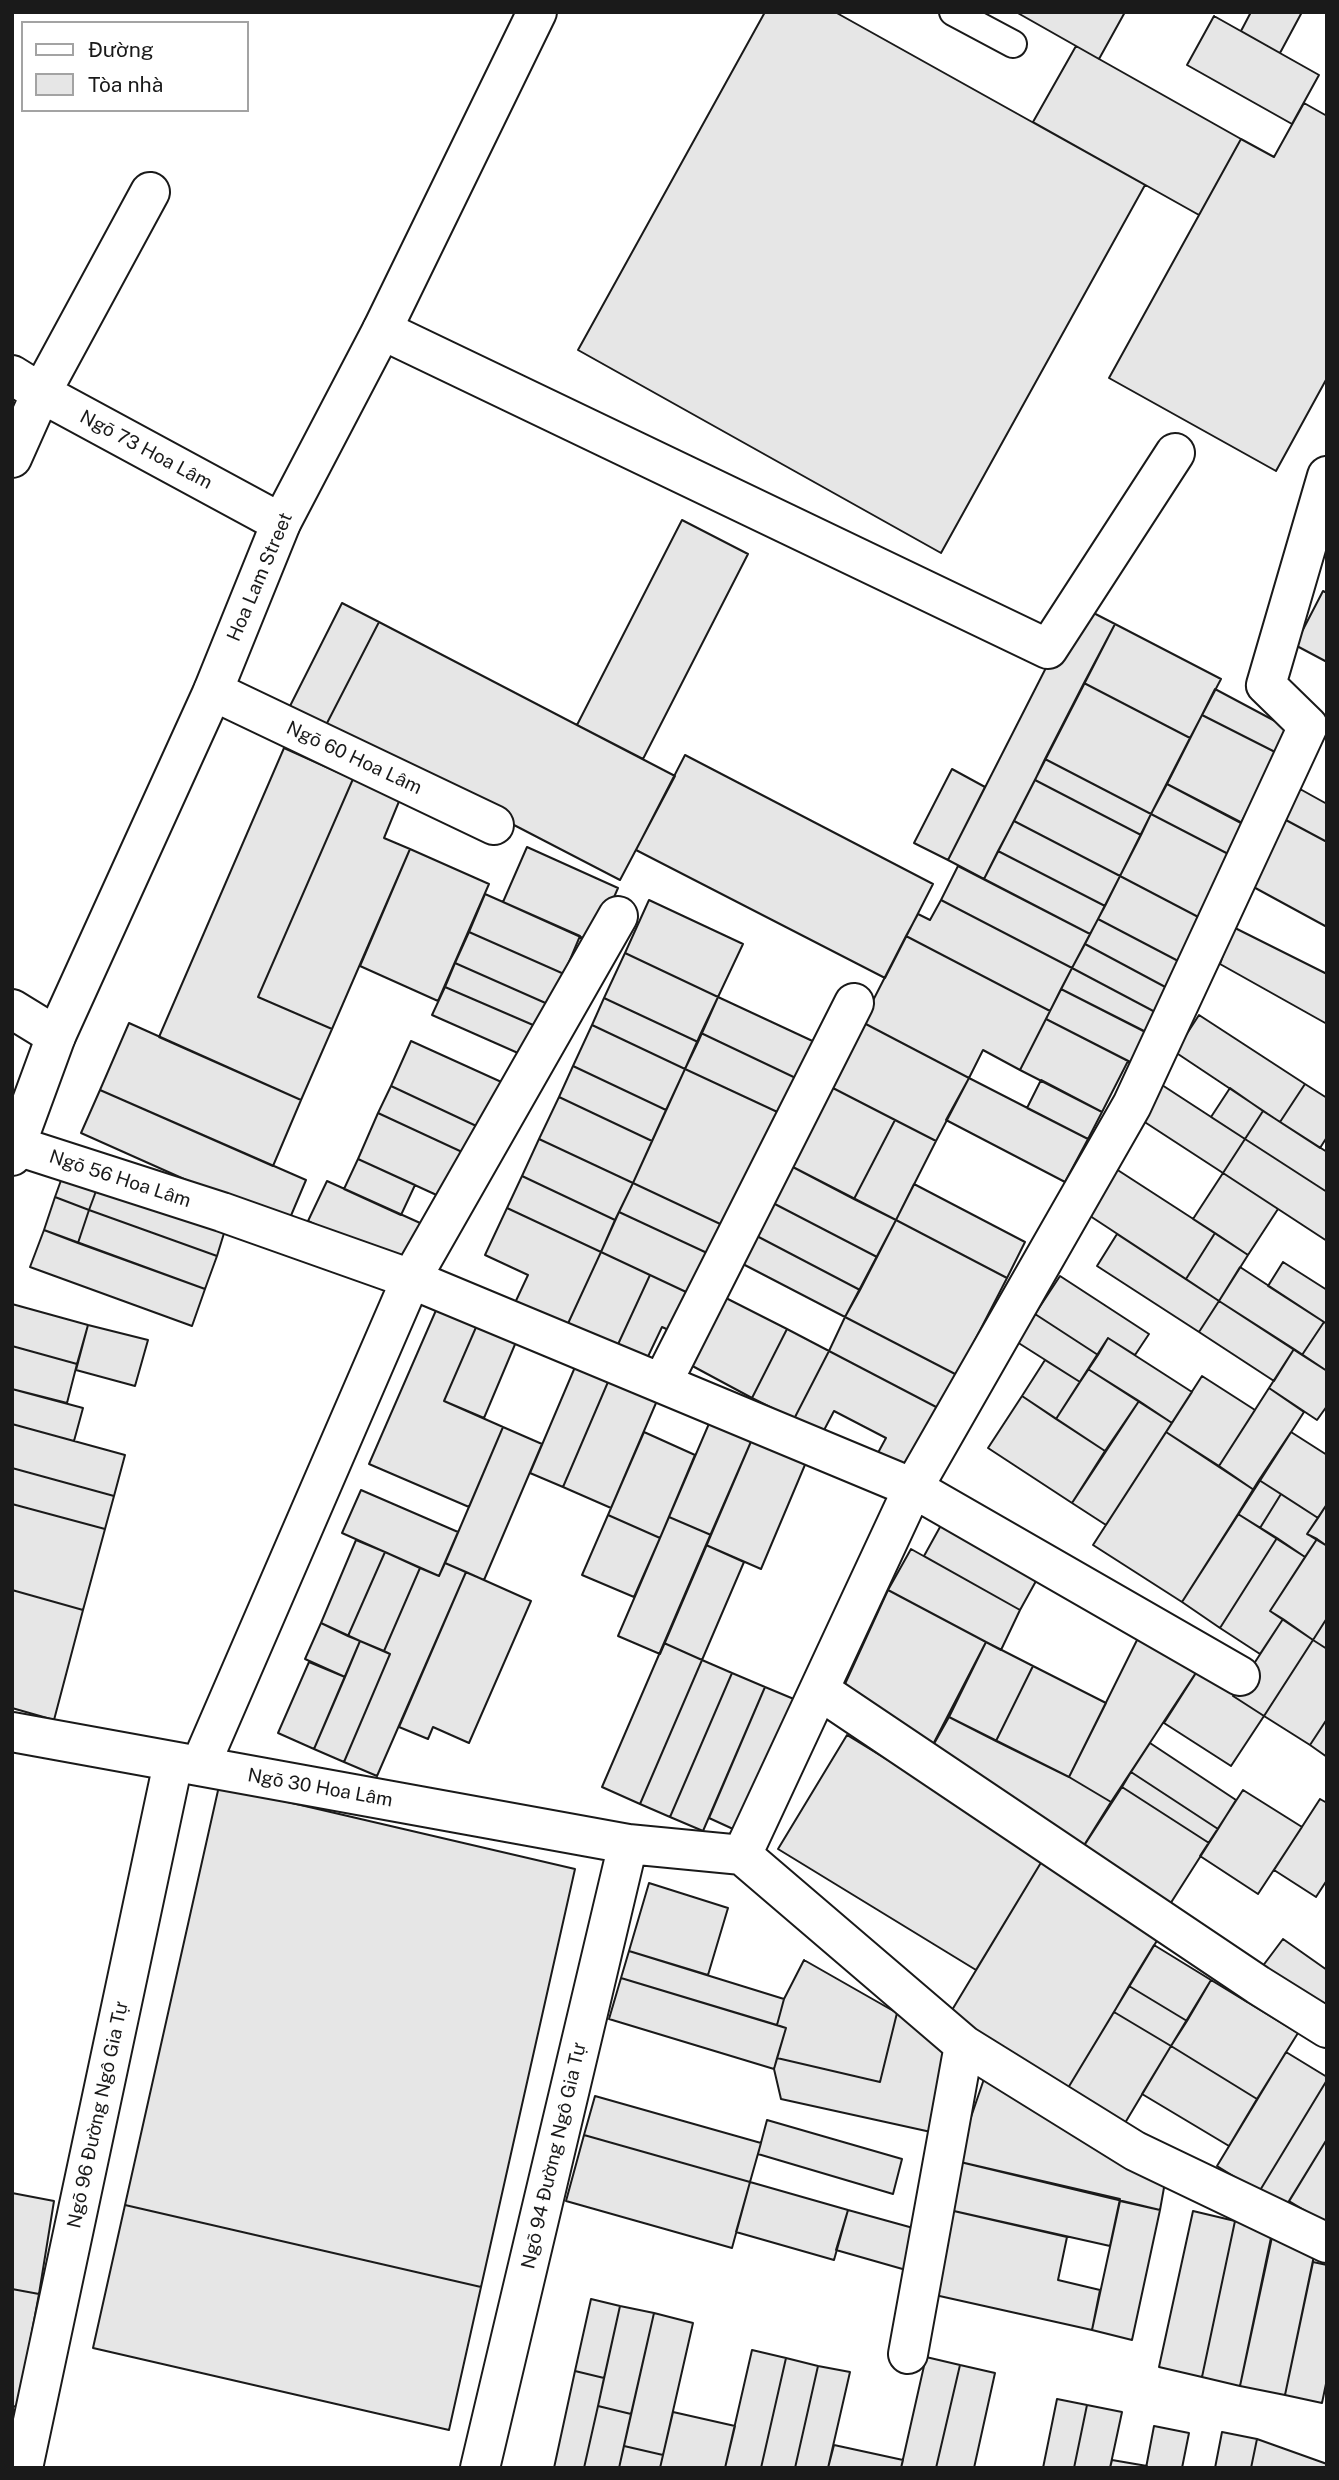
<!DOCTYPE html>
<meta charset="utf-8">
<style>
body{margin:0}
#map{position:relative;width:1339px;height:2480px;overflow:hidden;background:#fff;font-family:"Public Sans",sans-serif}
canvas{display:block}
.frame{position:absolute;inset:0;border:14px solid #1a1a1a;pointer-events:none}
.legend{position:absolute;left:21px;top:21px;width:228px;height:91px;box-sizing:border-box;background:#fff;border:2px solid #a3a3a3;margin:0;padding:9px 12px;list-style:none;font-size:21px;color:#1a1a1a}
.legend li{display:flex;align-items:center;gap:14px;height:35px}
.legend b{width:35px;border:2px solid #a3a3a3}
</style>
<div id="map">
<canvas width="1339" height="2480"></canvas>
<div class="frame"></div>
<ul class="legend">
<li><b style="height:9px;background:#fff"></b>Đường</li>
<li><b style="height:19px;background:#e6e6e6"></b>Tòa nhà</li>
</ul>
</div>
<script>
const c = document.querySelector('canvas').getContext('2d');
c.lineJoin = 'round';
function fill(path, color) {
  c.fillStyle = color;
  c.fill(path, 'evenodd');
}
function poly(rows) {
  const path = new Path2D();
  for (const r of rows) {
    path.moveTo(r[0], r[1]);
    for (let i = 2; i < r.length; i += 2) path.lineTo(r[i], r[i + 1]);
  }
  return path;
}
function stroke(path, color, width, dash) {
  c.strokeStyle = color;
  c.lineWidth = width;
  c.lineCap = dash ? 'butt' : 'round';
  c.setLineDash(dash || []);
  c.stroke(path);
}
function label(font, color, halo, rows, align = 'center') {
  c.font = font + ' "Public Sans",sans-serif';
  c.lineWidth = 5;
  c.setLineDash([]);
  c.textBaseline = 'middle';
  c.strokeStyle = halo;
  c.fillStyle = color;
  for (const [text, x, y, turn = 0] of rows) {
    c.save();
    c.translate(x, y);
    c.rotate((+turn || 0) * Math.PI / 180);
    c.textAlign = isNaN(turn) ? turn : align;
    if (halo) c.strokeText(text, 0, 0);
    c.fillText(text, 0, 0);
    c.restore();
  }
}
const building = poly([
 [765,12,835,12,1145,185,941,553,578,350,765,12],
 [1016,12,1125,12,1099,59,1016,12],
 [1251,12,1302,12,1280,53,1241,31,1251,12],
 [1214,16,1319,75,1292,124,1187,65,1214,16],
 [1076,46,1241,139,1199,215,1033,122,1076,46],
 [1304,103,1327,116,1327,378,1276,471,1109,378,1241,139,1274,157,1304,103],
 [682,520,748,554,643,759,577,725,682,520],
 [1323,591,1327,593,1327,662,1295,645,1323,591],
 [342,603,379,622,325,727,289,708,342,603],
 [1078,605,1115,624,984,879,948,860,1078,605],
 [379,622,675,776,620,880,325,727,379,622],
 [1115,624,1221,679,1190,738,1084,683,1115,624],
 [1084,683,1190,738,1151,814,1045,759,1084,683],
 [1215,689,1290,729,1277,753,1202,715,1215,689],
 [1202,715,1277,753,1241,823,1167,784,1202,715],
 [284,748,353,779,258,997,332,1029,301,1100,159,1037,284,748],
 [685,755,933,884,885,978,636,850,685,755],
 [1045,759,1151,814,1141,835,1035,780,1045,759],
 [952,769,985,787,948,860,914,843,952,769],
 [353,779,400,799,384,838,410,849,332,1029,258,997,353,779],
 [1035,780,1141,835,1120,876,1014,821,1035,780],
 [1167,784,1252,828,1236,858,1151,814,1167,784],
 [1300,789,1327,804,1327,842,1284,819,1300,789],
 [1151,814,1236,858,1204,920,1120,876,1151,814],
 [1284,819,1327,842,1327,927,1248,884,1284,819],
 [1014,821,1120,876,1105,906,998,851,1014,821],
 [527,847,618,888,594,943,503,902,527,847],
 [410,849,489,884,438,1001,360,966,410,849],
 [998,851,1105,906,1090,934,984,879,998,851],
 [958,866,1090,934,1072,968,941,900,958,866],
 [1120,876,1204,920,1182,963,1098,919,1120,876],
 [485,894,580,936,564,974,469,932,485,894],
 [649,900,743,944,718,997,625,953,649,900],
 [941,900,1072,968,1050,1011,906,936,918,914,930,920,941,900],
 [1098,919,1182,963,1169,989,1085,944,1098,919],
 [1233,927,1327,974,1327,1024,1220,964,1233,927],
 [469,932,564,974,550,1005,455,963,469,932],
 [906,936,1050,1011,1020,1070,983,1050,969,1078,862,1022,906,936],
 [1085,944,1169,989,1157,1013,1072,968,1085,944],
 [625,953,718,997,698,1042,604,998,625,953],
 [455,963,550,1005,540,1028,445,987,455,963],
 [1072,968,1157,1013,1146,1032,1061,989,1072,968],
 [445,987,540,1028,527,1057,432,1015,445,987],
 [1061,989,1159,1039,1144,1069,1046,1019,1061,989],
 [718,997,819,1044,802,1081,701,1033,718,997],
 [604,998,698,1042,685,1069,592,1025,604,998],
 [1199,1015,1305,1084,1280,1122,1175,1052,1199,1015],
 [1046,1019,1128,1061,1102,1112,1020,1070,1046,1019],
 [862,1022,969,1078,936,1141,829,1086,862,1022],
 [129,1023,301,1100,273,1166,100,1090,129,1023],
 [592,1025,685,1069,666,1110,573,1066,592,1025],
 [701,1033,802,1081,786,1116,685,1069,701,1033],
 [411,1041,508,1085,487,1131,391,1086,411,1041],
 [573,1066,666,1110,652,1141,559,1097,573,1066],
 [685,1069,786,1116,733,1230,633,1183,685,1069],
 [969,1078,1088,1139,1065,1182,946,1120,969,1078],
 [1041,1080,1102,1112,1088,1139,1027,1108,1041,1080],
 [1305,1084,1327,1098,1327,1137,1320,1148,1280,1122,1305,1084],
 [1162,1085,1245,1139,1223,1173,1140,1119,1162,1085],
 [391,1086,487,1131,475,1158,378,1113,391,1086],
 [829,1086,895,1120,854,1199,789,1165,829,1086],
 [1230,1088,1263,1111,1245,1139,1211,1117,1230,1088],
 [100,1090,306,1180,287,1225,81,1133,100,1090],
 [559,1097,652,1141,633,1183,539,1139,559,1097],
 [1263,1111,1327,1152,1327,1192,1245,1139,1263,1111],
 [378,1113,475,1158,454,1203,358,1159,378,1113],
 [895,1120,936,1141,896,1220,854,1199,895,1120],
 [539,1139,633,1183,615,1220,522,1176,539,1139],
 [1245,1139,1327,1192,1327,1241,1223,1173,1245,1139],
 [358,1159,415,1185,401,1215,344,1189,358,1159],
 [789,1165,896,1220,877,1257,771,1202,789,1165],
 [1113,1167,1215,1233,1186,1279,1084,1212,1113,1167],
 [64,1172,99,1183,89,1210,55,1197,64,1172],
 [1223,1173,1278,1209,1248,1255,1193,1219,1223,1173],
 [522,1176,615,1220,601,1252,507,1208,522,1176],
 [327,1181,429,1227,410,1269,308,1221,327,1181],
 [99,1183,225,1230,217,1256,89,1210,99,1183],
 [633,1183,733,1230,720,1259,619,1212,633,1183],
 [914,1184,1025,1242,1007,1278,896,1220,914,1184],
 [55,1197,89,1210,78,1243,44,1230,55,1197],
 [771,1202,877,1257,860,1290,753,1234,771,1202],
 [507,1208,601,1252,565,1330,514,1305,528,1275,485,1255,507,1208],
 [89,1210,217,1256,205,1289,78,1243,89,1210],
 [619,1212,720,1259,701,1299,601,1252,619,1212],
 [896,1220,1007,1278,957,1375,845,1317,896,1220],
 [44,1230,205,1289,192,1326,30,1267,44,1230],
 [1215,1233,1248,1255,1219,1301,1186,1279,1215,1233],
 [753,1234,860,1290,845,1317,739,1262,753,1234],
 [1117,1234,1219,1301,1199,1332,1097,1266,1117,1234],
 [601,1252,650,1275,614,1353,565,1330,601,1252],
 [1283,1262,1327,1290,1327,1324,1268,1286,1283,1262],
 [1240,1267,1324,1322,1302,1355,1219,1301,1240,1267],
 [650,1275,701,1299,684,1337,662,1327,643,1367,614,1353,650,1275],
 [1060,1276,1149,1334,1135,1355,1108,1338,1098,1355,1035,1314,1060,1276],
 [720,1295,787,1329,752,1398,685,1362,720,1295],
 [1219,1301,1294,1349,1274,1381,1199,1332,1219,1301],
 [12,1304,88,1325,77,1364,12,1346,12,1304],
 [437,1308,477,1325,444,1401,503,1427,469,1507,369,1464,437,1308],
 [1035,1314,1098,1355,1080,1382,1017,1342,1035,1314],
 [845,1317,957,1375,940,1409,829,1351,845,1317],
 [1324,1322,1327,1324,1327,1371,1302,1355,1324,1322],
 [88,1325,148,1340,135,1386,76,1370,88,1325],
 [477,1325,516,1342,484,1418,444,1401,477,1325],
 [787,1329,829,1351,794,1419,752,1398,787,1329],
 [1108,1338,1192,1392,1172,1423,1088,1369,1108,1338],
 [12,1346,77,1364,67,1403,12,1389,12,1346],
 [1294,1349,1327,1371,1327,1406,1317,1420,1269,1388,1294,1349],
 [829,1351,940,1409,904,1478,873,1462,886,1438,834,1411,822,1434,794,1419,829,1351],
 [578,1360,611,1375,563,1487,530,1473,578,1360],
 [1045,1360,1080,1382,1056,1419,1022,1396,1045,1360],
 [1088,1369,1139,1401,1105,1451,1056,1419,1088,1369],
 [611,1375,659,1396,611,1508,563,1487,611,1375],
 [1202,1376,1255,1410,1219,1466,1166,1432,1202,1376],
 [1269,1388,1304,1412,1254,1490,1219,1466,1269,1388],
 [12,1389,83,1408,74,1441,12,1424,12,1389],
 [1022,1396,1105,1451,1072,1503,988,1448,1022,1396],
 [1139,1401,1172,1423,1106,1525,1072,1503,1139,1401],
 [711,1419,753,1437,711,1535,669,1517,711,1419],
 [12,1424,125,1455,114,1496,12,1468,12,1424],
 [503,1427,542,1444,484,1580,445,1563,503,1427],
 [644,1432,695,1455,660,1538,608,1515,644,1432],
 [1166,1432,1254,1490,1182,1602,1093,1545,1166,1432],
 [1291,1432,1327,1455,1327,1504,1318,1518,1259,1480,1291,1432],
 [753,1437,807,1460,761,1569,706,1545,753,1437],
 [12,1468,114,1496,105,1529,12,1504,12,1468],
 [1259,1480,1281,1494,1260,1528,1238,1514,1259,1480],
 [361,1490,458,1532,439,1576,342,1533,361,1490],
 [1281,1494,1318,1518,1307,1534,1317,1539,1305,1557,1260,1528,1281,1494],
 [12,1504,105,1529,83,1610,12,1590,12,1504],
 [1327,1504,1327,1546,1307,1534,1327,1504],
 [1238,1514,1277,1538,1220,1628,1182,1602,1238,1514],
 [608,1515,660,1538,634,1597,582,1575,608,1515],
 [669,1517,711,1535,660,1654,618,1636,669,1517],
 [945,1518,1041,1572,1020,1610,924,1556,945,1518],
 [1277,1538,1305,1557,1270,1611,1283,1619,1260,1654,1220,1628,1277,1538],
 [1317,1539,1327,1546,1327,1618,1313,1640,1270,1611,1317,1539],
 [356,1540,385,1552,348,1636,321,1623,356,1540],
 [706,1545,744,1562,702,1660,664,1643,706,1545],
 [911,1549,1020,1610,1001,1650,888,1590,911,1549],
 [385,1552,420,1568,384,1651,348,1636,385,1552],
 [445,1563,466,1572,377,1776,344,1762,390,1654,384,1651,420,1568,439,1576,445,1563],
 [466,1572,531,1601,469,1743,433,1727,428,1739,399,1727,466,1572],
 [12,1590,83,1610,54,1720,12,1708,12,1590],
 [888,1590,986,1642,926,1758,839,1697,888,1590],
 [1327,1618,1327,1649,1313,1640,1327,1618],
 [1283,1619,1313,1640,1264,1716,1233,1696,1283,1619],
 [321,1623,360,1641,345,1677,305,1659,321,1623],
 [1143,1628,1203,1662,1111,1802,1069,1777,1143,1628],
 [1313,1640,1327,1649,1327,1719,1310,1745,1264,1716,1313,1640],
 [360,1641,390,1654,344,1762,314,1749,360,1641],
 [986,1642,1033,1666,996,1741,949,1717,986,1642],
 [664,1643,702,1660,640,1804,602,1787,664,1643],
 [702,1660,732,1673,670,1817,640,1804,702,1660],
 [309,1662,345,1677,314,1749,278,1733,309,1662],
 [1203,1662,1240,1686,1233,1696,1264,1716,1231,1766,1164,1723,1203,1662],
 [1033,1666,1106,1703,1069,1777,996,1741,1033,1666],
 [732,1673,765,1687,703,1831,670,1817,732,1673],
 [765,1687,801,1702,744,1834,709,1818,765,1687],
 [949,1717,1069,1777,1111,1802,1078,1855,926,1758,949,1717],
 [1327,1719,1327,1757,1310,1745,1327,1719],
 [847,1735,1045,1856,976,1970,778,1849,847,1735],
 [1150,1743,1236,1800,1218,1829,1131,1772,1150,1743],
 [1131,1772,1218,1829,1209,1843,1122,1787,1131,1772],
 [219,1786,575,1869,481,2287,125,2205,219,1786],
 [1122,1787,1209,1843,1165,1912,1078,1855,1122,1787],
 [1243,1790,1302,1827,1258,1894,1200,1856,1243,1790],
 [1320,1799,1327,1803,1327,1880,1316,1897,1274,1870,1320,1799],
 [1045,1856,1164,1929,1068,2088,949,2015,1045,1856],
 [649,1883,728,1908,708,1975,629,1951,649,1883],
 [1283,1939,1327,1970,1327,2020,1259,1971,1283,1939],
 [1154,1945,1211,1980,1187,2021,1129,1986,1154,1945],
 [629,1951,784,1999,777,2025,621,1978,629,1951],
 [804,1960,897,2013,880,2082,777,2058,786,2028,777,2025,784,1999,804,1960],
 [621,1978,786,2028,774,2069,609,2019,621,1978],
 [1211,1980,1298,2033,1257,2099,1171,2046,1211,1980],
 [1129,1986,1187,2021,1171,2046,1114,2012,1129,1986],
 [1114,2012,1171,2046,1125,2123,1068,2088,1114,2012],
 [897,2013,956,2052,940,2134,781,2099,774,2069,777,2058,880,2082,897,2013],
 [1171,2046,1257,2099,1229,2146,1142,2094,1171,2046],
 [1286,2052,1327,2077,1327,2080,1259,2192,1217,2166,1286,2052],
 [985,2076,1165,2182,1160,2210,956,2161,985,2076],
 [1327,2080,1327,2139,1285,2208,1259,2192,1327,2080],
 [595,2096,761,2143,750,2182,584,2135,595,2096],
 [767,2120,902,2159,893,2194,758,2154,767,2120],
 [584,2135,750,2182,732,2248,566,2201,584,2135],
 [1327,2139,1327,2224,1289,2201,1327,2139],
 [956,2161,1120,2199,1110,2246,945,2209,956,2161],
 [750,2182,848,2210,834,2260,736,2232,750,2182],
 [12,2193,54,2201,39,2294,12,2289,12,2193],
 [1120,2201,1160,2210,1132,2340,1092,2330,1120,2201],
 [125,2205,481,2287,449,2430,93,2348,125,2205],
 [945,2209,1067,2237,1058,2280,1100,2290,1092,2330,926,2293,945,2209],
 [848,2210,924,2231,913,2272,836,2250,848,2210],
 [1193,2211,1235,2221,1202,2377,1159,2367,1193,2211],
 [1235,2221,1273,2228,1240,2386,1202,2377,1235,2221],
 [1272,2237,1316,2246,1285,2395,1240,2386,1272,2237],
 [1313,2262,1327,2265,1327,2379,1322,2403,1285,2395,1313,2262],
 [12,2289,39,2294,18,2407,12,2406,12,2289],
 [591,2299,620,2306,604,2378,575,2371,591,2299],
 [620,2306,654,2313,631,2414,598,2406,620,2306],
 [654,2313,693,2323,663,2455,624,2446,654,2313],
 [752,2350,786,2358,761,2468,725,2468,752,2350],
 [926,2357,960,2365,936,2468,901,2468,926,2357],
 [786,2358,818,2366,795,2468,761,2468,786,2358],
 [960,2365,995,2373,974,2468,936,2468,960,2365],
 [818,2366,850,2372,828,2468,795,2468,818,2366],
 [575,2371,604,2378,598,2406,584,2468,554,2468,575,2371],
 [1057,2399,1087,2405,1074,2468,1043,2468,1057,2399],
 [1087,2405,1122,2412,1110,2468,1074,2468,1087,2405],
 [598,2406,631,2414,619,2468,584,2468,598,2406],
 [673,2412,735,2426,725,2468,660,2468,673,2412],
 [1154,2426,1189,2433,1182,2468,1146,2468,1154,2426],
 [1222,2432,1257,2439,1251,2468,1215,2468,1222,2432],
 [1257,2439,1327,2464,1327,2468,1251,2468,1257,2439],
 [834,2445,903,2460,901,2468,828,2468,834,2445],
 [624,2446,663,2455,660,2468,619,2468,624,2446],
 [1112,2460,1147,2466,1146,2468,1110,2468,1112,2460]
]);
const lane = poly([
 [953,12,1013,44]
]);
const street = poly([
 [382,330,1048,649,1175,453],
 [12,375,41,393,281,523],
 [12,458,41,393,150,192],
 [213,691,494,825],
 [12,1009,56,1036],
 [17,1146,222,1212,411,1279,913,1488,1240,1676],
 [662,1383,854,1003],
 [819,1690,1258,1985,1327,2028],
 [12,1732,628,1844,742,1855,913,1488,1132,1105,1308,726,1266,685,1327,476],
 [200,1766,411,1279,618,916],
 [742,1855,964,2045,1135,2151,1327,2243],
 [908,2354,964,2045],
 [23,2468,173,1763],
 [480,2468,628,1844]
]);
const secondary = poly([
 [12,1156,56,1036,213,691,281,523,382,330,537,12]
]);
const streetNames = [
 ["Ngõ 73 Hoa Lâm",146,450,28],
 ["Hoa Lam Street",260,577,-67],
 ["Ngõ 60 Hoa Lâm",354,758,25],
 ["Ngõ 56 Hoa Lâm",120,1179,18],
 ["Ngõ 30 Hoa Lâm",320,1788,10],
 ["Ngõ 96 Đường Ngô Gia Tự",98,2115,-78],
 ["Ngõ 94 Đường Ngô Gia Tự",554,2156,-77]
];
fill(building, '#e6e6e6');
stroke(building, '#1a1a1a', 2);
stroke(lane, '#1a1a1a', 30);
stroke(street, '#1a1a1a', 42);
stroke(secondary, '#1a1a1a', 42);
stroke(lane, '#fff', 26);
stroke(street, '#fff', 38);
stroke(secondary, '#fff', 38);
label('19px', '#1a1a1a', '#fff', streetNames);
</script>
